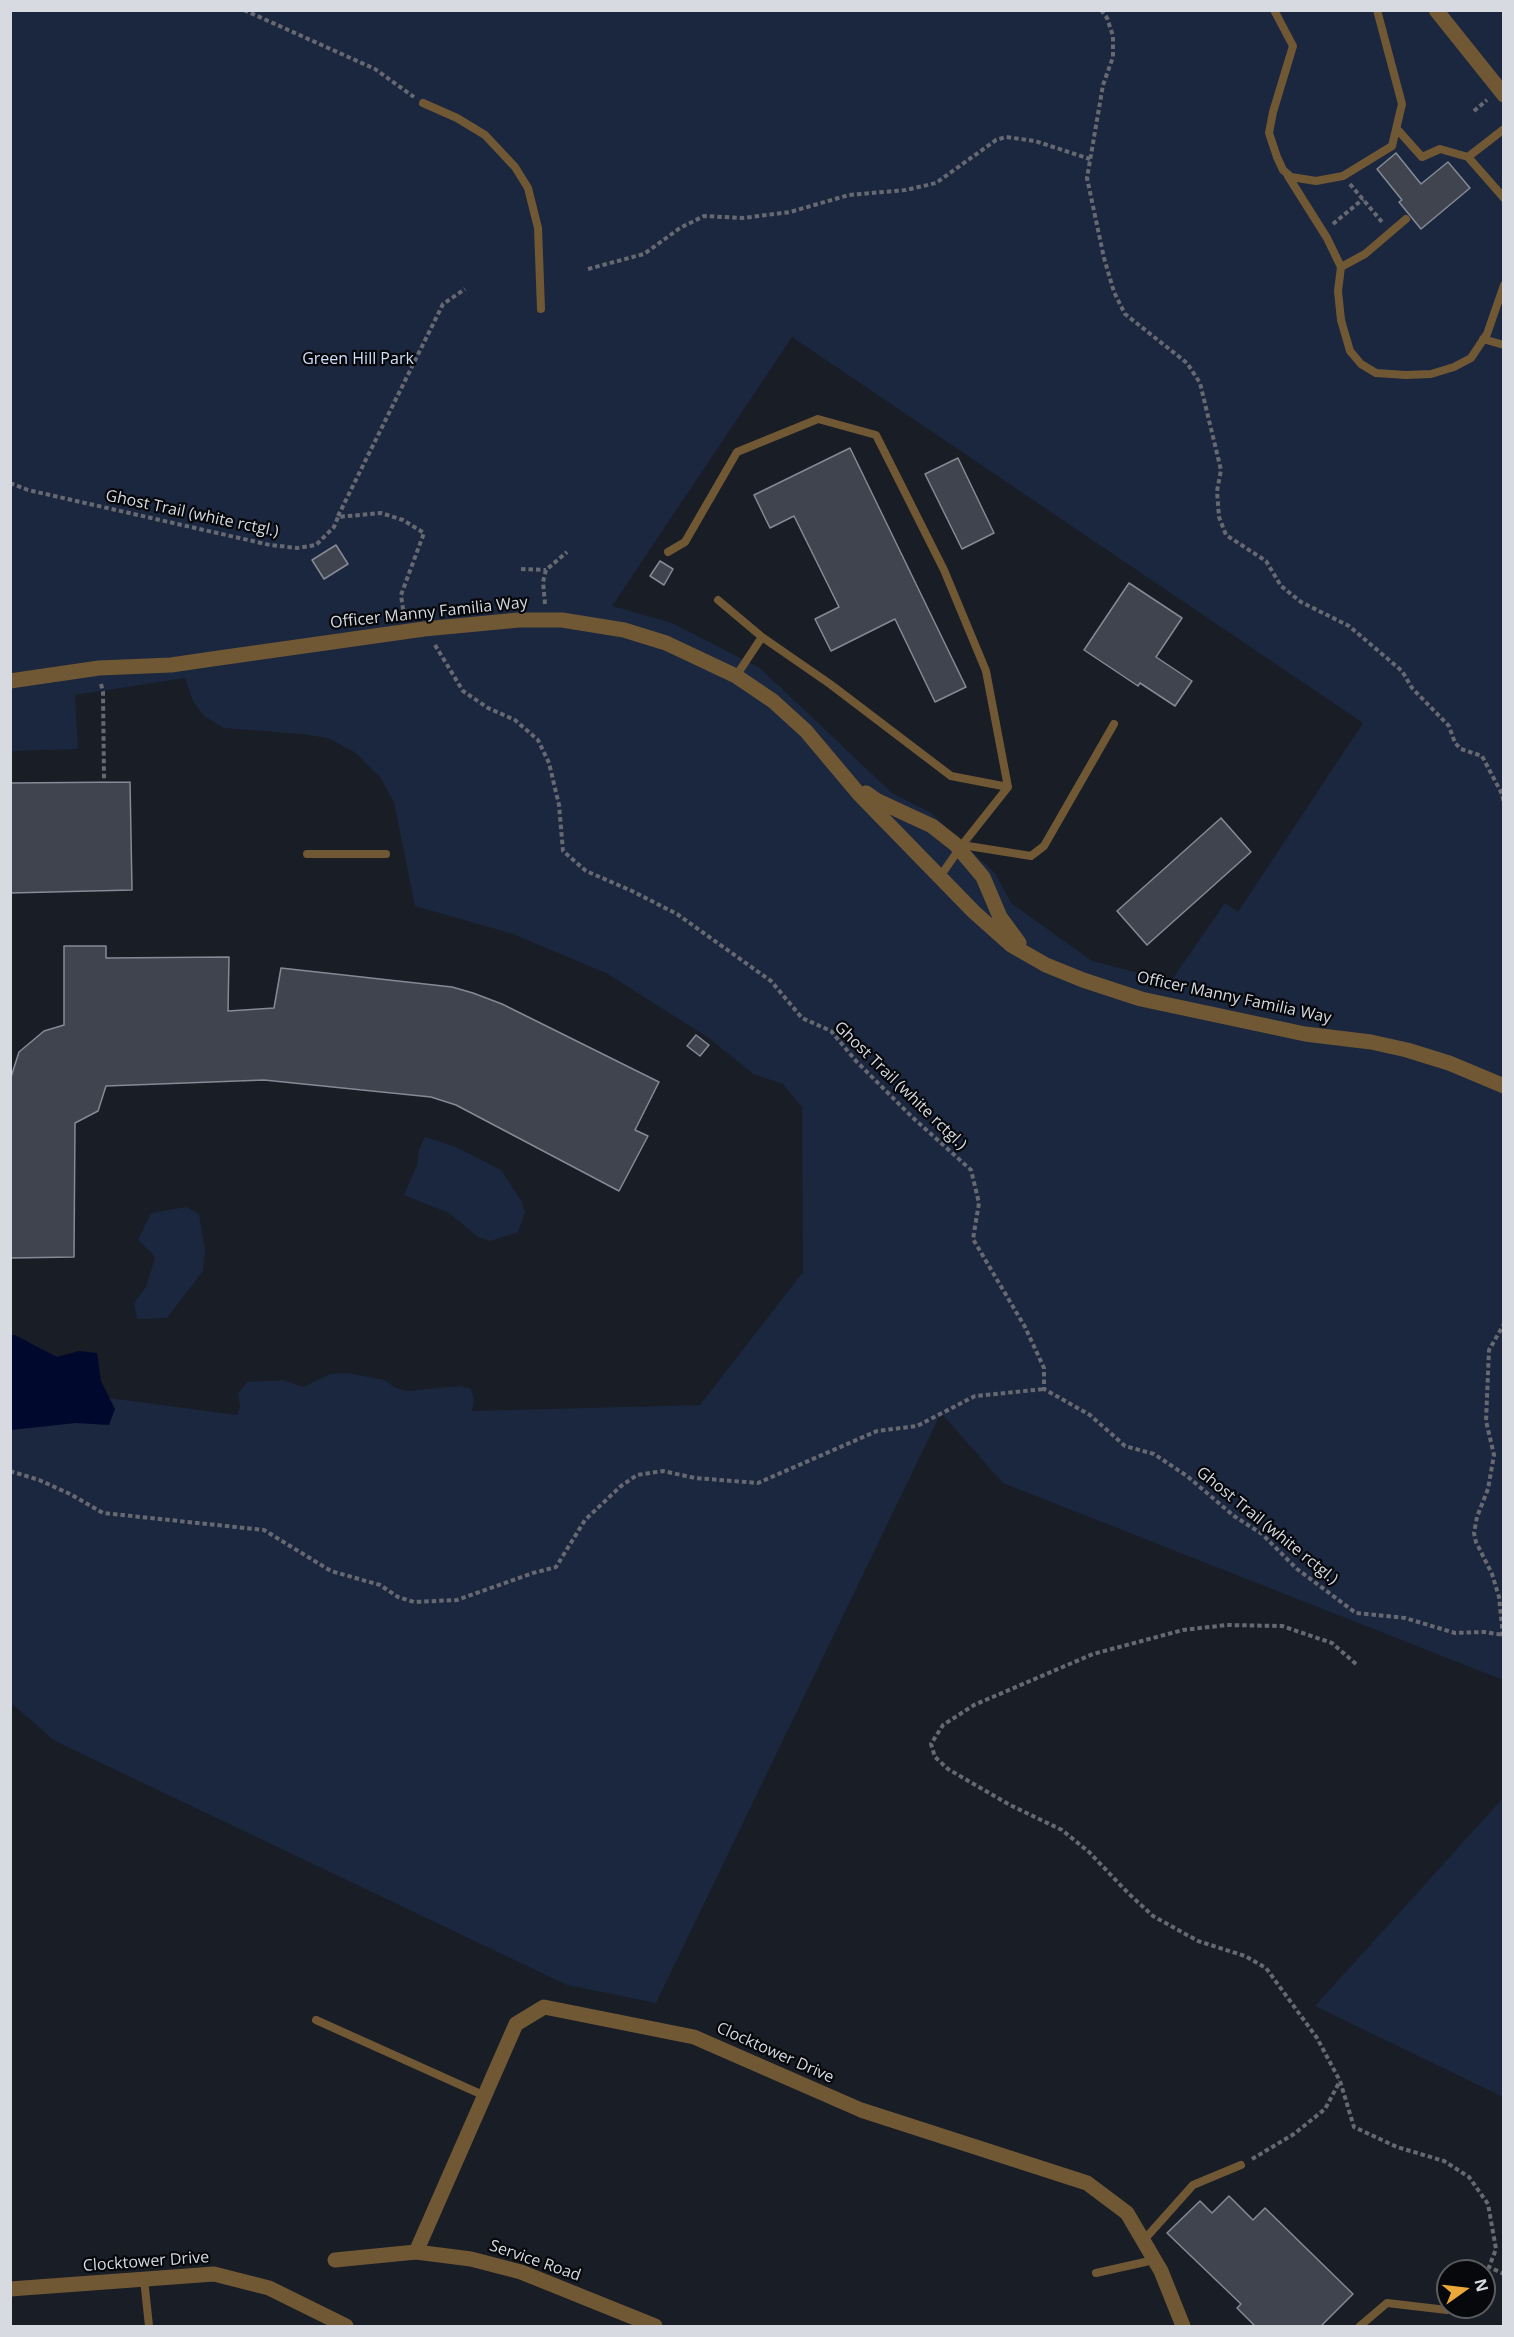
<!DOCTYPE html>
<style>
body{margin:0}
#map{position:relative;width:1514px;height:2337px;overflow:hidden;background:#191d26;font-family:"Open Sans",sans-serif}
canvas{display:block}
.frame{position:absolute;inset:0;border:12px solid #d7dae0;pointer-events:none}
.north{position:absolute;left:1436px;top:2259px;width:60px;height:60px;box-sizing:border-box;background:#06080b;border:2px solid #5a5c60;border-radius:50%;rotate:76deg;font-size:16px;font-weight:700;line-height:24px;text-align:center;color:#d7dae0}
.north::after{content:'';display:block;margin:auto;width:21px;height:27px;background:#eba93a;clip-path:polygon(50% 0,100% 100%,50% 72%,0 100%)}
</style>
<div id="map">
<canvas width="1514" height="2337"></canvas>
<div class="frame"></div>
<div class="north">N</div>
</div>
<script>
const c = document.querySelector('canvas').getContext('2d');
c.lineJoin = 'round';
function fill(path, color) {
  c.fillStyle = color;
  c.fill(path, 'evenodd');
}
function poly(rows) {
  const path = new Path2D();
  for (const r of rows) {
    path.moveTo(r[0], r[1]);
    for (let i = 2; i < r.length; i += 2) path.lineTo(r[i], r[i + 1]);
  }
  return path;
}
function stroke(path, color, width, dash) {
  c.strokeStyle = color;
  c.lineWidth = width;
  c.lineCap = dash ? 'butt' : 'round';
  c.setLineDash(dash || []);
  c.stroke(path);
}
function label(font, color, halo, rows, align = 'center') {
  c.font = font + ' "Open Sans",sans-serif';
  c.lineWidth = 4.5;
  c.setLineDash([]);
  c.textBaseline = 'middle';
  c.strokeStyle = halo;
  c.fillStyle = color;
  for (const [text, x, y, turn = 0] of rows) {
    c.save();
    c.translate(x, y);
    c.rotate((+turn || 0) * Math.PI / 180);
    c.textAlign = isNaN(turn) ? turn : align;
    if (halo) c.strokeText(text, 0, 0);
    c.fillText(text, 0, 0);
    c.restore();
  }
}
const green = poly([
 [11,11,1503,11,1503,1680,1003,1483,941,1413,656,2003,567,1985,55,1741,11,1703,11,1385,237,1415,240,1407,238,1393,247,1382,282,1380,303,1387,330,1374,347,1373,384,1380,396,1388,407,1391,460,1386,471,1389,474,1399,472,1411,700,1405,803,1272,802,1107,783,1084,753,1074,709,1038,606,973,513,934,415,906,394,802,380,777,356,753,328,738,301,734,224,728,204,716,193,701,185,678,75,695,78,749,11,751],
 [792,337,1363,723,1238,912,1225,903,1171,981,1092,961,1011,903,995,873,931,813,892,793,760,668,672,623,612,606],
 [425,1137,456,1147,501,1170,522,1202,525,1213,518,1232,490,1241,478,1237,449,1213,404,1195,417,1165,419,1150],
 [186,1207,199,1214,205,1250,203,1271,167,1318,137,1319,134,1303,146,1287,155,1258,152,1253,138,1240,151,1213],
 [1503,1798,1503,2097,1315,2006]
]);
const water = poly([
 [11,1335,15,1335,57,1357,79,1351,97,1353,101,1381,115,1409,109,1425,76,1423,11,1430]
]);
const building = poly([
 [1396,153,1421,184,1448,162,1470,188,1421,229,1399,202,1402,200,1377,169,1396,153],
 [850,448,966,687,935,702,895,619,831,651,815,619,839,607,794,516,770,528,754,495,850,448],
 [958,458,994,533,962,549,925,474,958,458],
 [336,545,348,564,324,579,312,560,336,545],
 [660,561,673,569,664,585,650,576,660,561],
 [1129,583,1182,618,1156,657,1192,681,1175,706,1140,683,1138,686,1084,650,1129,583],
 [130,782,132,890,10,893,10,783,130,782],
 [1221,818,1251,852,1147,945,1117,911,1221,818],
 [64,946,106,946,106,958,229,957,228,1011,274,1008,281,968,452,987,473,993,502,1004,659,1082,635,1130,648,1136,619,1191,456,1105,431,1097,264,1080,106,1086,98,1111,75,1123,74,1257,10,1258,10,1080,19,1052,44,1031,64,1025,64,946],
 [696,1035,709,1045,700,1056,687,1046,696,1035],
 [1229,2196,1253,2220,1265,2208,1353,2294,1321,2326,1255,2326,1237,2308,1241,2304,1167,2233,1200,2201,1212,2213,1229,2196]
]);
const path = poly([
 [244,10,375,69,414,97],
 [1101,10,1107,18,1113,36,1113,57,1103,85,1087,178,1104,258,1114,292,1125,314,1187,363,1200,383,1221,470,1217,491,1219,517,1226,535,1266,561,1281,586,1301,602,1349,626,1402,671,1412,688,1449,726,1455,743,1461,749,1482,756,1502,794,1504,803],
 [1474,111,1487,100],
 [1350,184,1382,222],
 [1333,224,1363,199],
 [588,269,644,254,680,228,704,216,743,218,790,212,849,195,906,190,936,183,996,140,1006,137,1035,141,1090,159],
 [10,483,28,490,270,545,297,548,316,545,334,527,338,517,381,513,403,520,424,533,401,595,404,616],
 [338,516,443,304,465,289],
 [521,569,546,570],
 [545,604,543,582,546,570,567,552],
 [435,645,463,691,488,708,515,720,538,740,549,763,559,805,563,851,586,871,632,891,677,914,771,981,802,1018,831,1031,856,1061,912,1117,971,1170,979,1203,973,1239,1025,1327,1044,1368,1044,1389,1090,1415,1125,1446,1154,1454,1187,1476,1234,1516,1262,1534,1297,1569,1356,1613,1405,1618,1455,1633,1484,1632,1504,1635],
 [101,684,103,692,104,779],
 [10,1471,39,1480,70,1494,103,1513,264,1530,331,1571,380,1585,398,1597,414,1602,457,1600,533,1573,556,1567,585,1520,621,1486,637,1475,663,1471,695,1478,758,1483,877,1431,917,1426,975,1396,1044,1389],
 [1503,1636,1499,1597,1492,1574,1476,1542,1474,1533,1477,1517,1488,1489,1494,1455,1486,1421,1489,1350,1504,1324],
 [1356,1664,1332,1643,1282,1626,1227,1625,1183,1630,1093,1654,974,1705,943,1725,931,1744,935,1757,948,1769,1010,1805,1062,1830,1089,1852,1128,1893,1153,1916,1198,1941,1245,1956,1266,1968,1317,2038,1340,2081,1354,2127,1397,2147,1444,2161,1469,2177,1488,2204,1496,2249,1489,2267,1504,2274],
 [1252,2159,1294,2134,1325,2109,1340,2081]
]);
const lane = poly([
 [1274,10,1293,46,1273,112,1269,133,1277,157,1283,170,1291,177,1316,181,1343,176,1392,146,1402,104,1377,10],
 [423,103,457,118,485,135,515,167,528,188,538,228,541,309],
 [1397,129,1422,157,1440,149,1468,157],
 [1504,129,1468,157,1504,198],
 [1288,176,1327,238,1341,267],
 [1406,219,1365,254,1341,267,1338,291,1341,320,1350,351,1361,364,1376,373,1406,375,1431,374,1454,367,1471,358,1487,334,1504,285],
 [1483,339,1504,345],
 [668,552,685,542,737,452,818,419,876,435,944,570,986,671,1008,787,962,845,939,878],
 [718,600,762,637,830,684,951,776,1008,787],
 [736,676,762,637],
 [962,845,1031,856,1044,846,1114,724],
 [307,854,386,854],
 [316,2020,485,2096],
 [1143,2241,1193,2185,1241,2165],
 [1096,2273,1154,2260],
 [144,2279,149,2326],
 [1360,2326,1387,2303,1447,2310]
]);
const street = poly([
 [1436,10,1504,95],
 [10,681,99,668,171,665,212,659,424,629,519,620,562,620,624,630,666,643,736,676,773,701,806,731,859,794,974,912,1011,945,1046,965,1083,980,1141,999,1305,1034,1371,1042,1407,1050,1449,1063,1504,1086],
 [866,793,876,800,932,826,955,844,983,877,1000,917,1019,943],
 [416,2252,516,2024,544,2007,694,2037,861,2110,1087,2183,1127,2213,1161,2271,1183,2326],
 [335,2260,416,2252,471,2259,521,2272,655,2326],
 [10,2289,214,2274,269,2288,346,2326]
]);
const parkNames = [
 ["Green Hill Park",358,359]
];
const streetNames = [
 ["Ghost Trail (white rctgl.)",192,514,12],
 ["Officer Manny Familia Way",429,613,-6],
 ["Officer Manny Familia Way",1234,998,12],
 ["Ghost Trail (white rctgl.)",900,1086,44],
 ["Ghost Trail (white rctgl.)",1267,1526,39],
 ["Clocktower Drive",775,2053,24],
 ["Service Road",535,2261,19],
 ["Clocktower Drive",146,2262,-4]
];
fill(green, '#1b273f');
fill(water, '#00092d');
fill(building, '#3f444e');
stroke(building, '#858b96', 1.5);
stroke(path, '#666971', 4, [4.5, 3]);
stroke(lane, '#715834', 8);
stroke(street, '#715834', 15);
label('16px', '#d0dffb', '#06080b', parkNames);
label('16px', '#d7dae0', '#06080b', streetNames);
</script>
